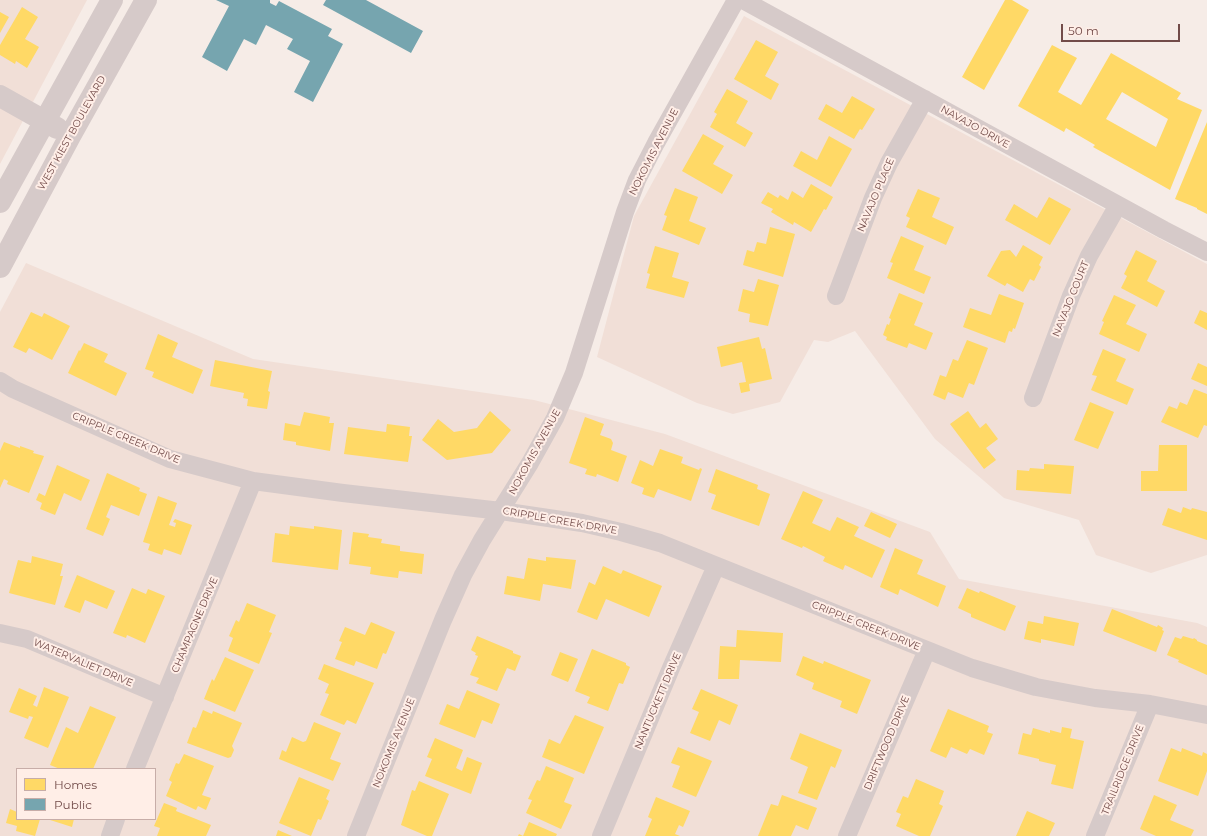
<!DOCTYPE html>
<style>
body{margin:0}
#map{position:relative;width:1207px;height:836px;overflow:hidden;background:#f6ece7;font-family:Montserrat,sans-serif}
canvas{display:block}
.legend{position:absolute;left:16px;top:768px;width:140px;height:52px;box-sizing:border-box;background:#ffeee7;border:1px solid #c7ada8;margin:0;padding:5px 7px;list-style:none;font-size:12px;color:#724b49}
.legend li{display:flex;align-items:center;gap:8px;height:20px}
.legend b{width:20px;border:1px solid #c7ada8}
.scale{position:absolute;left:1061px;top:24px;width:119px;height:18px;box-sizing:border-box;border:2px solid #724b49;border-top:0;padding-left:5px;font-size:12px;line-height:14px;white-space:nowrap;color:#724b49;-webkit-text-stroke:3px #ffeee7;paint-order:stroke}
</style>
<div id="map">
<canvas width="1207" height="836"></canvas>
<ul class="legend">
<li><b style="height:11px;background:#ffd966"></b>Homes</li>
<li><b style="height:11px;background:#76a5af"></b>Public</li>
</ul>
<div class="scale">50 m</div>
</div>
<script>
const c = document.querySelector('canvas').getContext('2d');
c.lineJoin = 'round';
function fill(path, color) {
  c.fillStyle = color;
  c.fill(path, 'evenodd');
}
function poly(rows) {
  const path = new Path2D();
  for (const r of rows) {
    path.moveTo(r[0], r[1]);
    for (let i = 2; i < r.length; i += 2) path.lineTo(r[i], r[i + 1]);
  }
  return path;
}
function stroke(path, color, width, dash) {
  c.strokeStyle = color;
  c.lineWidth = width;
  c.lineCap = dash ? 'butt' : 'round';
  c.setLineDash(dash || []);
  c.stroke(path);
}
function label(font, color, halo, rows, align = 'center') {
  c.font = font + ' Montserrat,sans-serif';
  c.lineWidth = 4;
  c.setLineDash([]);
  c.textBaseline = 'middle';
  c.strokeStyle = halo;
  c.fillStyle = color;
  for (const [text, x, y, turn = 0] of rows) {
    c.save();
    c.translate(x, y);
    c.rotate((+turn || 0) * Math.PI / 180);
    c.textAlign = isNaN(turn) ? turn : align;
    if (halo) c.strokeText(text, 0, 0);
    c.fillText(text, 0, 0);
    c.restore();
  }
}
const residential = poly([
 [0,0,87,0,0,164],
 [744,16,1207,264,1207,555,1151,573,1096,555,1079,520,1004,498,935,439,855,331,828,342,814,340,780,402,733,414,697,403,597,357,634,216],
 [26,263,253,359,534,400,665,434,930,532,959,579,1197,623,1207,627,1207,836,0,836,0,312],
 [17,769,155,769,155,819,17,819]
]);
const homes = poly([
 [1005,0,1012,0,1029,10,984,90,962,77],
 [22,7,38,17,25,39,39,47,27,68,16,61,15,64,0,55,0,45],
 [0,12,9,17,0,33],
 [756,40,778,52,765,76,779,84,771,100,734,79],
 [1052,45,1077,58,1058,92,1081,105,1111,53,1181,93,1177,99,1202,110,1170,190,1093,147,1095,145,1066,128,1064,132,1018,106],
 [1122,92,1168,119,1156,147,1106,119],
 [727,89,748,101,736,123,753,133,745,147,710,127,717,114,714,112],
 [852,96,875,109,862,130,860,129,854,139,818,119,826,104,842,113],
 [1207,122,1207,214,1197,209,1197,208,1175,199],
 [703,134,724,146,713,164,733,175,722,194,682,171],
 [829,136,852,149,831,187,793,166,801,151,817,160],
 [811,184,833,197,826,210,824,209,811,232,794,222,793,225,771,212,773,209,761,203,768,192,778,198,780,195,788,200,792,191,803,198],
 [675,188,698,197,689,221,706,228,699,245,662,230,667,216,664,215],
 [918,189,940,198,932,217,954,227,946,245,906,227,910,218,906,216],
 [1049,197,1071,209,1050,245,1005,220,1014,204,1037,218],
 [770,227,795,234,783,277,743,265,747,250,754,252,757,242,766,244],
 [901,236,924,246,914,270,931,277,924,294,887,278,893,263,890,262],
 [1023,245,1043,257,1039,265,1041,267,1034,281,1030,279,1023,292,1007,283,1005,286,987,276,1001,251,1010,250,1016,257],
 [655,246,679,253,672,277,689,282,684,298,646,288,650,274,647,273],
 [1136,250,1157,261,1147,281,1165,291,1157,307,1121,288,1127,276,1124,274],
 [758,279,779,285,768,326,749,322,750,314,738,311,743,289,754,292],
 [899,293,923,303,914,325,933,333,926,350,909,343,907,348,886,340,887,337,883,335,887,324,889,325,891,319,889,318],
 [999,294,1024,303,1015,329,1013,328,1012,332,1009,331,1005,343,963,327,970,308,991,315],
 [1114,295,1136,305,1126,324,1147,334,1139,352,1099,334,1104,322,1102,321],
 [1200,310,1207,313,1207,330,1194,323],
 [31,312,42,317,44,313,70,326,52,360,29,348,26,353,13,347],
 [158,334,178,343,172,357,203,370,193,394,152,377,154,372,145,369],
 [759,337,762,349,765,348,772,379,749,384,750,391,741,393,739,383,746,382,742,362,721,367,717,347],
 [967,340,988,348,974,385,969,383,963,398,948,392,945,400,933,395,940,375,946,377,953,359,958,361],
 [84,343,108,354,104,362,127,373,116,396,68,373,79,350,80,351],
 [1103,349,1126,359,1116,381,1134,389,1127,405,1091,390,1097,376,1092,375],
 [215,360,272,371,268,391,270,392,267,409,247,406,248,399,243,398,244,393,210,386],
 [1198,363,1207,367,1207,386,1191,379],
 [1194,389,1207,394,1207,426,1204,425,1198,438,1161,422,1169,406,1177,409,1180,402,1187,405],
 [1090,402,1114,412,1098,449,1074,440],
 [490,411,511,430,492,453,447,460,422,440,438,419,454,432,477,428],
 [968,411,980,428,986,423,998,439,986,448,996,460,984,469,950,424],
 [304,412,330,417,329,423,334,423,330,451,296,445,296,442,283,440,285,423,300,426],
 [585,417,604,424,600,435,611,439,613,443,611,450,627,456,618,482,597,474,596,477,585,474,587,469,569,463],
 [387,424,410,427,409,436,412,436,408,462,344,454,348,427,386,432],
 [4,442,20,448,20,446,34,451,33,453,44,456,29,493,7,484,8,481,4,479,0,488,0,451],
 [1159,445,1187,445,1187,491,1141,491,1141,471,1158,471],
 [660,449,683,457,681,463,699,470,700,468,702,469,691,501,658,489,654,498,642,494,644,488,631,483,640,460,653,466],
 [1044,464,1074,466,1071,494,1016,490,1017,470,1029,471,1030,468,1044,469],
 [57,465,90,480,81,501,64,493,55,515,40,509,42,503,36,500,39,493,45,496],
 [716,469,758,485,757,489,770,494,759,526,711,509,716,495,708,492],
 [107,473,140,488,139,491,147,494,139,516,111,505,106,517,110,519,103,536,86,529],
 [803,491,823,500,812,523,830,531,837,517,859,527,854,536,885,550,872,578,845,565,843,570,823,561,825,557,803,546,802,548,781,539],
 [158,496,177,503,169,525,175,527,176,523,173,522,175,519,192,525,181,555,164,549,162,555,148,550,150,544,143,542],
 [1183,507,1191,510,1192,508,1207,512,1207,540,1162,525,1168,508,1181,513],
 [871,512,897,524,890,538,864,526],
 [290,526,314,529,314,526,342,530,338,570,272,562,275,533,289,535],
 [353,532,369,534,368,537,382,539,381,543,400,546,400,551,424,554,422,574,399,571,398,578,382,576,370,574,371,567,349,564],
 [895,548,923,560,917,574,946,586,938,607,900,589,898,595,880,587],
 [32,556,63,564,60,576,63,576,55,605,9,593,18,560,31,563],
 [546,557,576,560,571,589,543,584,540,601,504,594,507,576,524,579,528,558,546,561],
 [603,566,621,574,623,570,662,586,649,617,606,599,597,620,577,612,589,582,595,585],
 [77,575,115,591,107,609,85,600,80,613,64,607],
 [132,588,146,594,148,589,165,596,145,643,127,635,126,638,113,633],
 [967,588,979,593,980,591,1016,606,1005,631,971,617,971,614,958,608],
 [247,603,276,615,269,632,272,633,259,664,228,651,233,638,229,636,236,620,239,622],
 [1112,609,1157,627,1158,625,1163,628,1162,630,1164,631,1156,652,1103,631],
 [1044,616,1079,623,1074,646,1041,639,1041,643,1024,639,1028,621,1043,624],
 [371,622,395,632,386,654,383,653,377,669,356,661,354,666,335,659,342,642,339,641,345,627,365,635],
 [737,630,783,633,781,662,740,660,739,679,718,679,720,646,736,647],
 [477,636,513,651,513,653,521,656,515,671,507,668,497,691,476,683,479,678,470,675,478,656,475,655,476,653,471,650],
 [1183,636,1193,639,1194,638,1197,640,1197,641,1207,645,1207,675,1178,662,1179,660,1167,655,1175,637,1181,639],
 [592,649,626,663,626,665,630,667,623,684,619,683,608,711,587,703,590,697,575,691],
 [560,652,578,659,568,682,551,675],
 [803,656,823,664,824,661,871,680,857,714,840,707,842,701,812,689,814,683,796,675],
 [225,657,254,670,235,712,204,699,212,679,214,681],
 [324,664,374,683,356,724,347,720,344,725,320,715,329,694,325,693,329,684,318,679],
 [44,687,69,697,48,748,24,738,33,717,29,716,28,719,9,712,19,688,37,696,33,705,37,707],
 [701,689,738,705,730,725,719,720,710,741,690,733,699,712,692,709],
 [467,690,500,704,492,724,482,720,475,738,439,724,447,704,459,709],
 [90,706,116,717,93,769,60,769,50,765,66,727,78,733],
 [948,709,989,726,987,732,993,734,984,755,970,749,967,754,951,747,946,758,930,751],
 [203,710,212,714,213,711,242,723,232,746,234,750,231,757,228,758,187,743,193,727,196,728],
 [575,715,604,727,584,774,542,757,549,739,560,744],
 [314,722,341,733,330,759,341,763,333,781,279,759,282,750,286,752,292,737,303,742,306,741],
 [1062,727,1072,729,1070,738,1084,741,1073,789,1051,784,1056,765,1039,761,1039,759,1018,754,1023,733,1031,735,1033,728,1050,733,1050,730,1061,733],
 [800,733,842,750,835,768,831,766,817,800,798,793,808,767,790,759],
 [435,738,463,750,456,768,462,771,467,757,482,763,471,794,425,776,432,759,427,757],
 [678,747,712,761,696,797,672,787,680,766,671,763],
 [1171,748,1181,752,1182,748,1202,756,1203,752,1207,754,1207,771,1198,796,1158,781],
 [184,754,214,766,202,795,211,798,206,810,198,806,196,810,166,796,172,782,169,780,176,763,179,764],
 [546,766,574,778,564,802,572,805,561,829,526,813,532,800,528,799,537,780,540,781],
 [299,777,330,790,326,799,329,801,321,820,318,819,311,836,279,823],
 [916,779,944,791,939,804,943,806,930,836,919,836,896,826,901,814,896,812,903,796,908,798],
 [419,781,449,794,432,836,427,836,401,825,412,790,415,791],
 [782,795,817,808,808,830,796,825,791,836,758,836,771,804,778,806],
 [1154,795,1177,805,1170,820,1194,830,1191,836,1156,836,1140,829],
 [656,797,690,811,683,827,679,825,675,834,680,836,645,836,652,819,648,817],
 [164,803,177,808,176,811,211,825,206,836,157,836,160,828,154,826],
 [10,809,17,812,17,819,40,819,35,836,16,831,17,826,6,823],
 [1027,811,1055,823,1049,836,1016,836],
 [47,819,74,819,72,827],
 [529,822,557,834,556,836,518,836,519,834,523,836],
 [278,830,292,836,276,836]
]);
const public = poly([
 [216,0,270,0,270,3,276,6,279,1,332,29,328,36,343,44,313,102,294,92,310,61,287,49,293,39,266,25,256,45,244,39,227,71,202,57,229,6],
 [326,0,366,0,423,31,411,53,323,5]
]);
const street = poly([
 [743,0,1164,230,1207,252],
 [836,296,873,198,889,163,925,99],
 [0,381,13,389,170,459,253,481,343,493,501,511,582,523,621,532,660,543,972,668,1036,687,1095,698,1150,704,1207,715],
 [1033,398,1071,296,1089,256,1118,205],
 [0,633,27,639,165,697],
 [135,769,253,481],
 [110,836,116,819],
 [356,836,443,620,463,575,482,540,530,463,555,418,574,373,625,212,637,180,656,143,736,0],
 [601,836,671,668,716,566],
 [847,836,927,650],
 [1095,836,1150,704]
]);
const secondary = poly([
 [0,96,57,128],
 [0,202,112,0],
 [0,267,70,136,146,0]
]);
const streetNames = [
 ["NAVAJO DRIVE",975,127,29],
 ["WEST KIEST BOULEVARD",72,133,-61],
 ["NOKOMIS AVENUE",654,152,-63],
 ["NAVAJO PLACE",876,195,-67],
 ["NAVAJO COURT",1071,299,-68],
 ["CRIPPLE CREEK DRIVE",126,438,23],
 ["NOKOMIS AVENUE",535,452,-61],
 ["CRIPPLE CREEK DRIVE",560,521,10],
 ["CHAMPAGNE DRIVE",195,625,-67],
 ["CRIPPLE CREEK DRIVE",866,626,22],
 ["WATERVALIET DRIVE",83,663,23],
 ["NANTUCKETT DRIVE",658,701,-67],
 ["NOKOMIS AVENUE",394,743,-68],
 ["DRIFTWOOD DRIVE",887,743,-67],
 ["TRAILRIDGE DRIVE",1123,770,-68]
];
fill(residential, '#f1dfd7');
fill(homes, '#ffd966');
fill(public, '#76a5af');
stroke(street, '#d6cac9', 18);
stroke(secondary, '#d6cac9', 22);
label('10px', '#724b49', '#ffeee7', streetNames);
</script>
